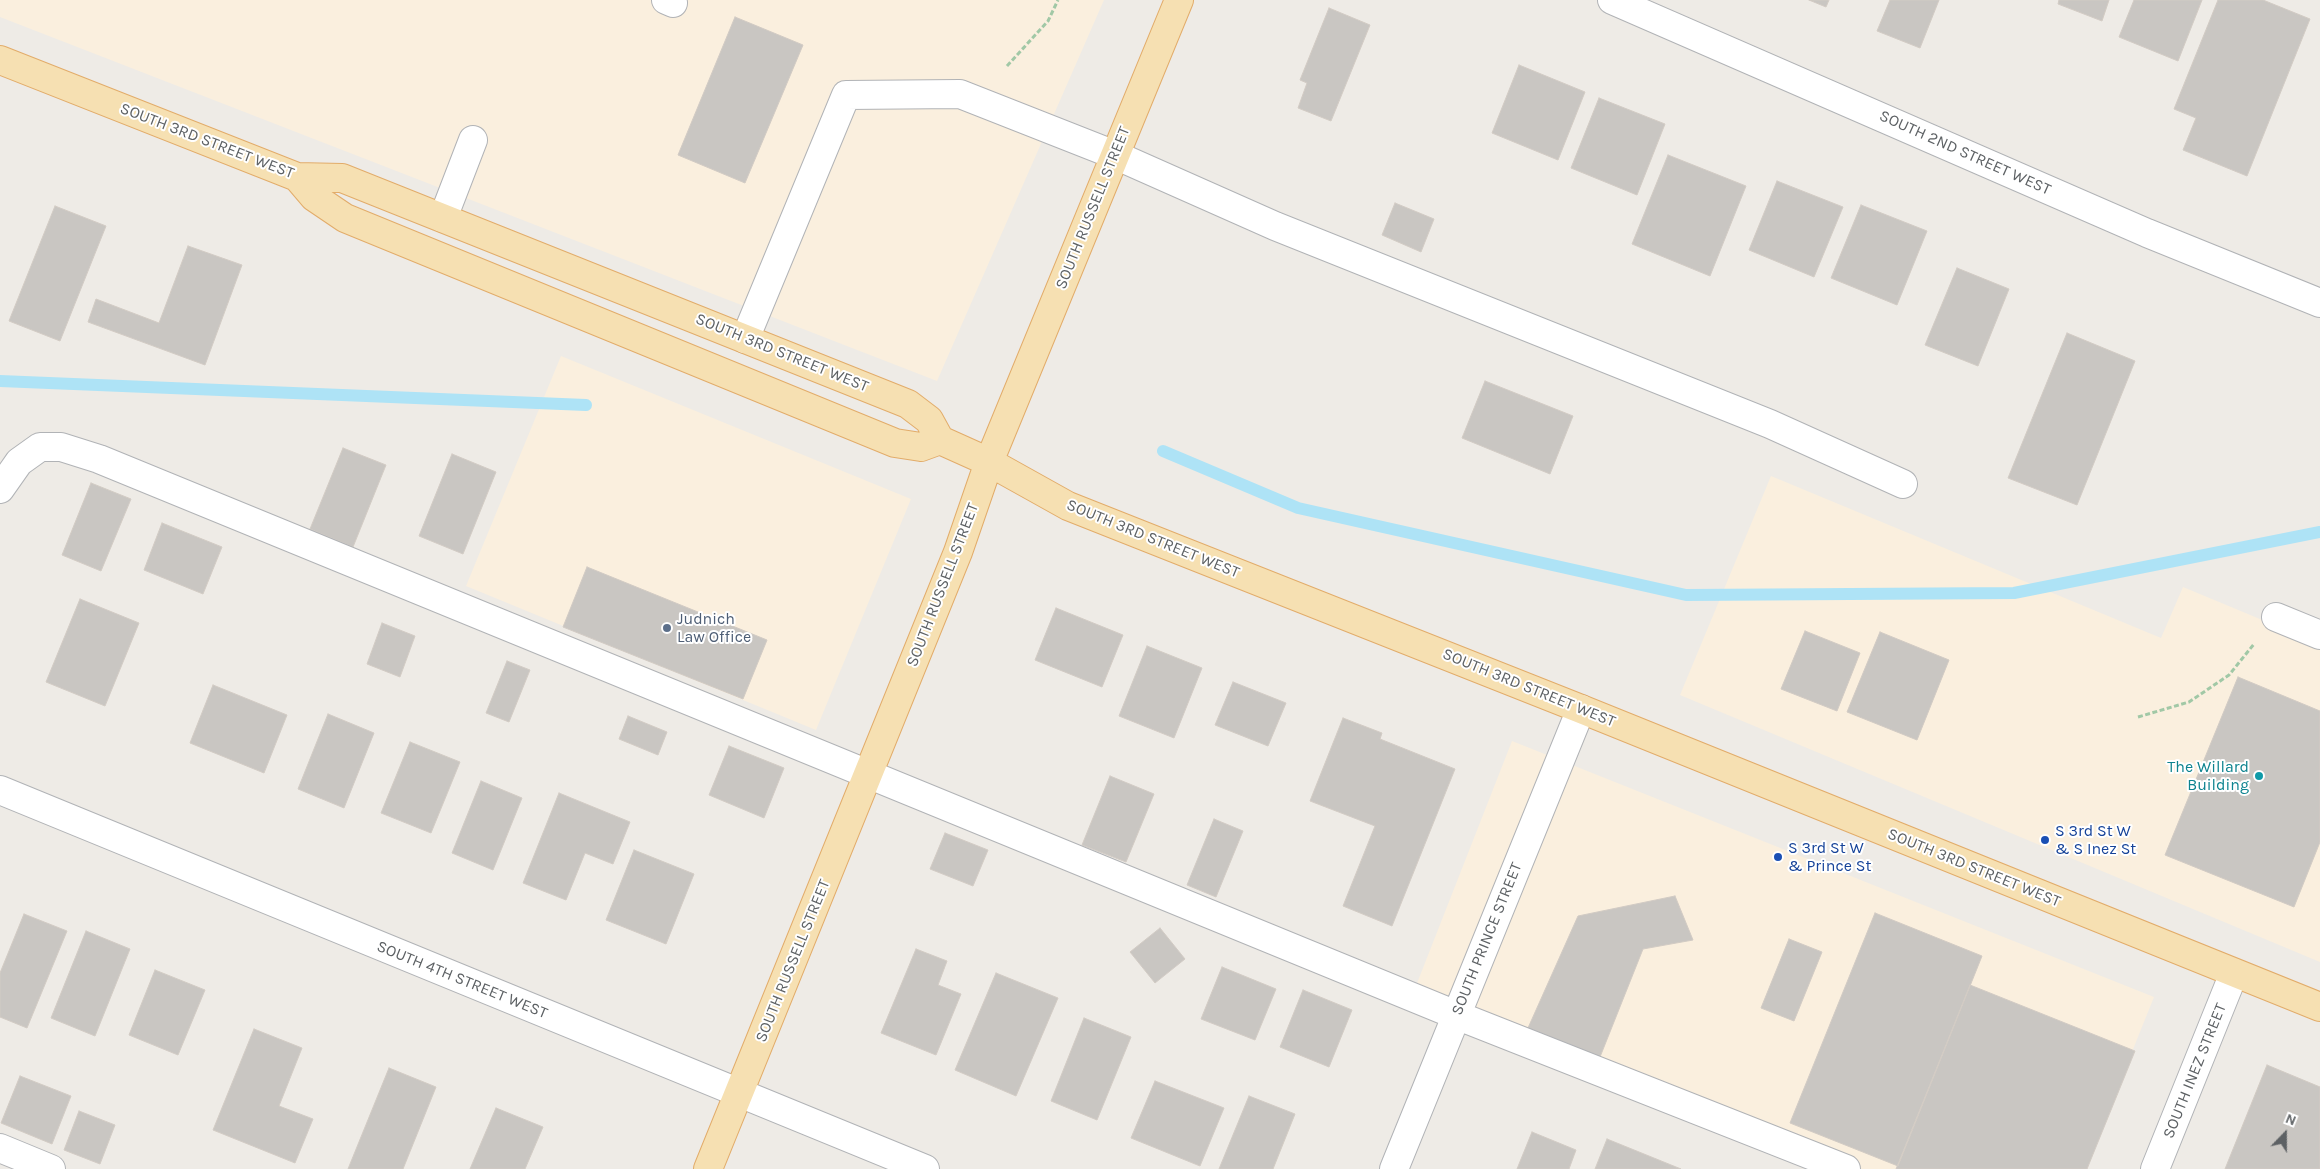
<!DOCTYPE html>
<style>
body{margin:0}
#map{position:relative;width:2320px;height:1169px;overflow:hidden;background:#eeebe6;font-family:Karla,sans-serif}
canvas{display:block}
.north{position:absolute;left:2260px;top:1109px;width:50px;height:50px;-webkit-text-stroke:4px #fff;paint-order:stroke;rotate:22deg;font-size:14px;font-weight:700;line-height:20px;text-align:center;color:#5d6164}
.north::after{content:'';display:block;margin:auto;width:18px;height:22px;background:#5d6164;clip-path:polygon(50% 0,100% 100%,50% 72%,0 100%)}
</style>
<div id="map">
<canvas width="2320" height="1169"></canvas>
<div class="north">N</div>
</div>
<script>
const c = document.querySelector('canvas').getContext('2d');
c.lineJoin = 'round';
function fill(path, color) {
  c.fillStyle = color;
  c.fill(path, 'evenodd');
}
function poly(rows) {
  const path = new Path2D();
  for (const r of rows) {
    path.moveTo(r[0], r[1]);
    for (let i = 2; i < r.length; i += 2) path.lineTo(r[i], r[i + 1]);
  }
  return path;
}
function stroke(path, color, width, dash) {
  c.strokeStyle = color;
  c.lineWidth = width;
  c.lineCap = dash ? 'butt' : 'round';
  c.setLineDash(dash || []);
  c.stroke(path);
}
function label(font, color, halo, rows, align = 'center') {
  c.font = font + ' Karla,sans-serif';
  c.lineWidth = 4;
  c.setLineDash([]);
  c.textBaseline = 'middle';
  c.strokeStyle = halo;
  c.fillStyle = color;
  for (const [text, x, y, turn = 0] of rows) {
    c.save();
    c.translate(x, y);
    c.rotate((+turn || 0) * Math.PI / 180);
    c.textAlign = isNaN(turn) ? turn : align;
    if (halo) c.strokeText(text, 0, 0);
    c.fillText(text, 0, 0);
    c.restore();
  }
}
const commercial = poly([
 [0,0,1104,0,937,381,0,17],
 [561,356,911,499,816,730,466,586],
 [1771,476,2161,638,2183,587,2320,644,2320,962,1680,695],
 [1512,741,2154,997,2085,1169,1846,1169,1412,996]
]);
const stream = poly([
 [0,381,586,405],
 [1163,451,1298,508,1686,595,2014,593,2320,532]
]);
const building = poly([
 [1809,0,1829,0,1826,7,1809,0],
 [1890,0,1939,0,1920,48,1877,31,1890,0],
 [2059,0,2109,0,2102,21,2058,4,2059,0],
 [2134,0,2202,0,2178,61,2119,37,2134,0],
 [2218,0,2263,0,2310,19,2247,176,2183,150,2196,118,2174,109,2218,0],
 [1329,8,1370,25,1331,121,1298,108,1307,83,1300,80,1329,8],
 [735,17,803,45,745,183,678,155,735,17],
 [1519,65,1585,92,1558,160,1492,133,1519,65],
 [1599,98,1665,124,1637,195,1571,168,1599,98],
 [1668,155,1746,186,1710,276,1632,244,1668,155],
 [1777,181,1843,207,1814,277,1749,250,1777,181],
 [1395,203,1434,219,1421,252,1382,235,1395,203],
 [1861,205,1927,231,1897,305,1831,278,1861,205],
 [55,206,106,226,60,341,9,321,55,206],
 [188,246,242,265,205,365,88,322,96,299,159,323,188,246],
 [1957,268,2009,289,1978,366,1925,345,1957,268],
 [2067,333,2135,361,2077,505,2008,478,2067,333],
 [1485,381,1573,416,1550,474,1462,438,1485,381],
 [343,448,386,465,353,547,310,529,343,448],
 [452,454,496,472,463,554,419,536,452,454],
 [91,483,131,499,101,571,62,555,91,483],
 [162,523,222,547,203,594,144,570,162,523],
 [587,567,767,640,743,699,563,627,587,567],
 [80,599,139,623,105,706,46,682,80,599],
 [1056,608,1123,635,1102,687,1035,660,1056,608],
 [382,623,415,636,400,677,367,664,382,623],
 [1805,631,1860,653,1837,711,1781,689,1805,631],
 [1880,632,1949,660,1917,740,1847,712,1880,632],
 [1147,646,1202,668,1174,738,1119,716,1147,646],
 [507,661,530,670,509,722,486,713,507,661],
 [2238,677,2320,711,2320,842,2294,907,2165,855,2238,677],
 [1233,682,1286,703,1268,746,1215,725,1233,682],
 [213,685,287,715,264,773,190,743,213,685],
 [328,714,374,733,344,808,298,789,328,714],
 [628,716,667,732,658,755,619,739,628,716],
 [1343,718,1382,733,1380,739,1455,769,1392,926,1343,906,1375,826,1310,801,1343,718],
 [410,742,460,762,431,833,381,813,410,742],
 [729,746,784,768,764,818,709,795,729,746],
 [1110,776,1154,794,1126,862,1082,845,1110,776],
 [481,781,522,798,493,870,452,853,481,781],
 [559,793,630,822,613,864,585,853,566,900,523,883,559,793],
 [1214,819,1243,831,1216,897,1187,885,1214,819],
 [945,833,988,850,973,886,930,869,945,833],
 [634,850,694,874,666,944,606,920,634,850],
 [1675,896,1693,940,1643,949,1600,1057,1528,1028,1578,916,1675,896],
 [1875,913,1982,956,1898,1166,1790,1123,1875,913],
 [24,914,67,931,27,1028,0,1017,0,973,24,914],
 [1160,928,1185,959,1155,983,1130,952,1160,928],
 [86,931,130,949,95,1036,51,1018,86,931],
 [1789,939,1822,952,1794,1021,1761,1008,1789,939],
 [916,949,947,961,938,985,961,994,936,1055,881,1033,916,949],
 [1222,967,1276,989,1255,1040,1201,1019,1222,967],
 [155,970,205,990,178,1055,129,1035,155,970],
 [996,973,1058,998,1016,1096,955,1070,996,973],
 [1970,985,2135,1051,2087,1169,1896,1169,1970,985],
 [1303,990,1352,1010,1329,1067,1280,1047,1303,990],
 [1084,1018,1131,1037,1097,1120,1051,1101,1084,1018],
 [254,1029,302,1048,279,1106,313,1119,295,1163,213,1130,254,1029],
 [2267,1065,2320,1087,2320,1169,2225,1169,2267,1065],
 [389,1068,436,1087,403,1169,348,1169,389,1068],
 [20,1076,71,1096,52,1144,1,1123,20,1076],
 [1155,1081,1224,1108,1200,1166,1131,1138,1155,1081],
 [1249,1096,1295,1114,1273,1169,1219,1169,1249,1096],
 [496,1108,543,1127,525,1169,470,1169,496,1108],
 [79,1111,115,1125,100,1164,64,1150,79,1111],
 [1532,1132,1576,1150,1569,1169,1517,1169,1532,1132],
 [1607,1139,1681,1169,1595,1169,1607,1139]
]);
const path = poly([
 [1007,66,1048,21,1058,0],
 [2138,717,2189,702,2229,675,2254,644]
]);
const minor = poly([
 [666,0,673,3],
 [1612,0,2147,233,2320,303],
 [443,218,473,140],
 [745,339,846,95,960,94,1115,155,1275,226,1770,424,1903,484],
 [0,489,19,462,40,447,61,447,99,459,1456,1015,1846,1169],
 [2276,617,2320,635],
 [0,790,925,1169],
 [0,1148,51,1169],
 [1394,1169,1581,709],
 [2155,1169,2234,973]
]);
const major = poly([
 [0,60,297,177,342,178,908,404,929,420,940,440,989,462,1068,506,1581,709,2320,1007],
 [297,177,314,197,345,218,895,443,921,447,940,440],
 [708,1169,958,552,989,462,1179,0]
]);
const markers = [
 [667,628,5,"#5c6f8a"],
 [2259,776,5,"#0f9aa8"],
 [2045,840,5,"#1a4fb4"],
 [1778,857,5,"#1a4fb4"]
];
const streetNames = [
 ["SOUTH 3RD STREET WEST",207,141,21],
 ["SOUTH 2ND STREET WEST",1965,153,24],
 ["SOUTH RUSSELL STREET",1093,208,-68],
 ["SOUTH 3RD STREET WEST",782,353,22],
 ["SOUTH 3RD STREET WEST",1153,539,22],
 ["SOUTH RUSSELL STREET",943,585,-69],
 ["SOUTH 3RD STREET WEST",1529,688,22],
 ["SOUTH 3RD STREET WEST",1974,868,22],
 ["SOUTH PRINCE STREET",1487,939,-68],
 ["SOUTH RUSSELL STREET",793,961,-68],
 ["SOUTH 4TH STREET WEST",462,980,22],
 ["SOUTH INEZ STREET",2195,1071,-68]
];
const serviceNames = [
 ["Judnich",677,619],
 ["Law Office",677,637]
];
const cultureNames = [
 ["The Willard",2249,767],
 ["Building",2249,785]
];
const transitNames = [
 ["S 3rd St W",2055,831],
 ["& S Inez St",2055,849],
 ["S 3rd St W",1788,848],
 ["& Prince St",1788,866]
];
fill(commercial, '#faefde');
stroke(stream, '#aee3f6', 12);
fill(building, '#c9c6c2');
stroke(building, '#d2cbc4', 1);
stroke(minor, '#b1b3b6', 30);
stroke(major, '#e2ac6a', 30);
stroke(path, '#a1c8a6', 3, [5, 2.5]);
stroke(minor, '#fff', 28);
stroke(major, '#f6e0b2', 28);
for (const [x, y, r, color] of markers) {
  const dot = new Path2D();
  dot.arc(x, y, r, 0, 2 * Math.PI);
  c.fillStyle = color;
  c.fill(dot);
  stroke(dot, '#fff', 2);
}
label('16px', '#5d6164', '#fff', streetNames);
label('16px', '#4e5e75', '#fff', serviceNames, 'left');
label('16px', '#0d838f', '#fff', cultureNames, 'right');
label('16px', '#164399', '#fff', transitNames, 'left');
</script>
